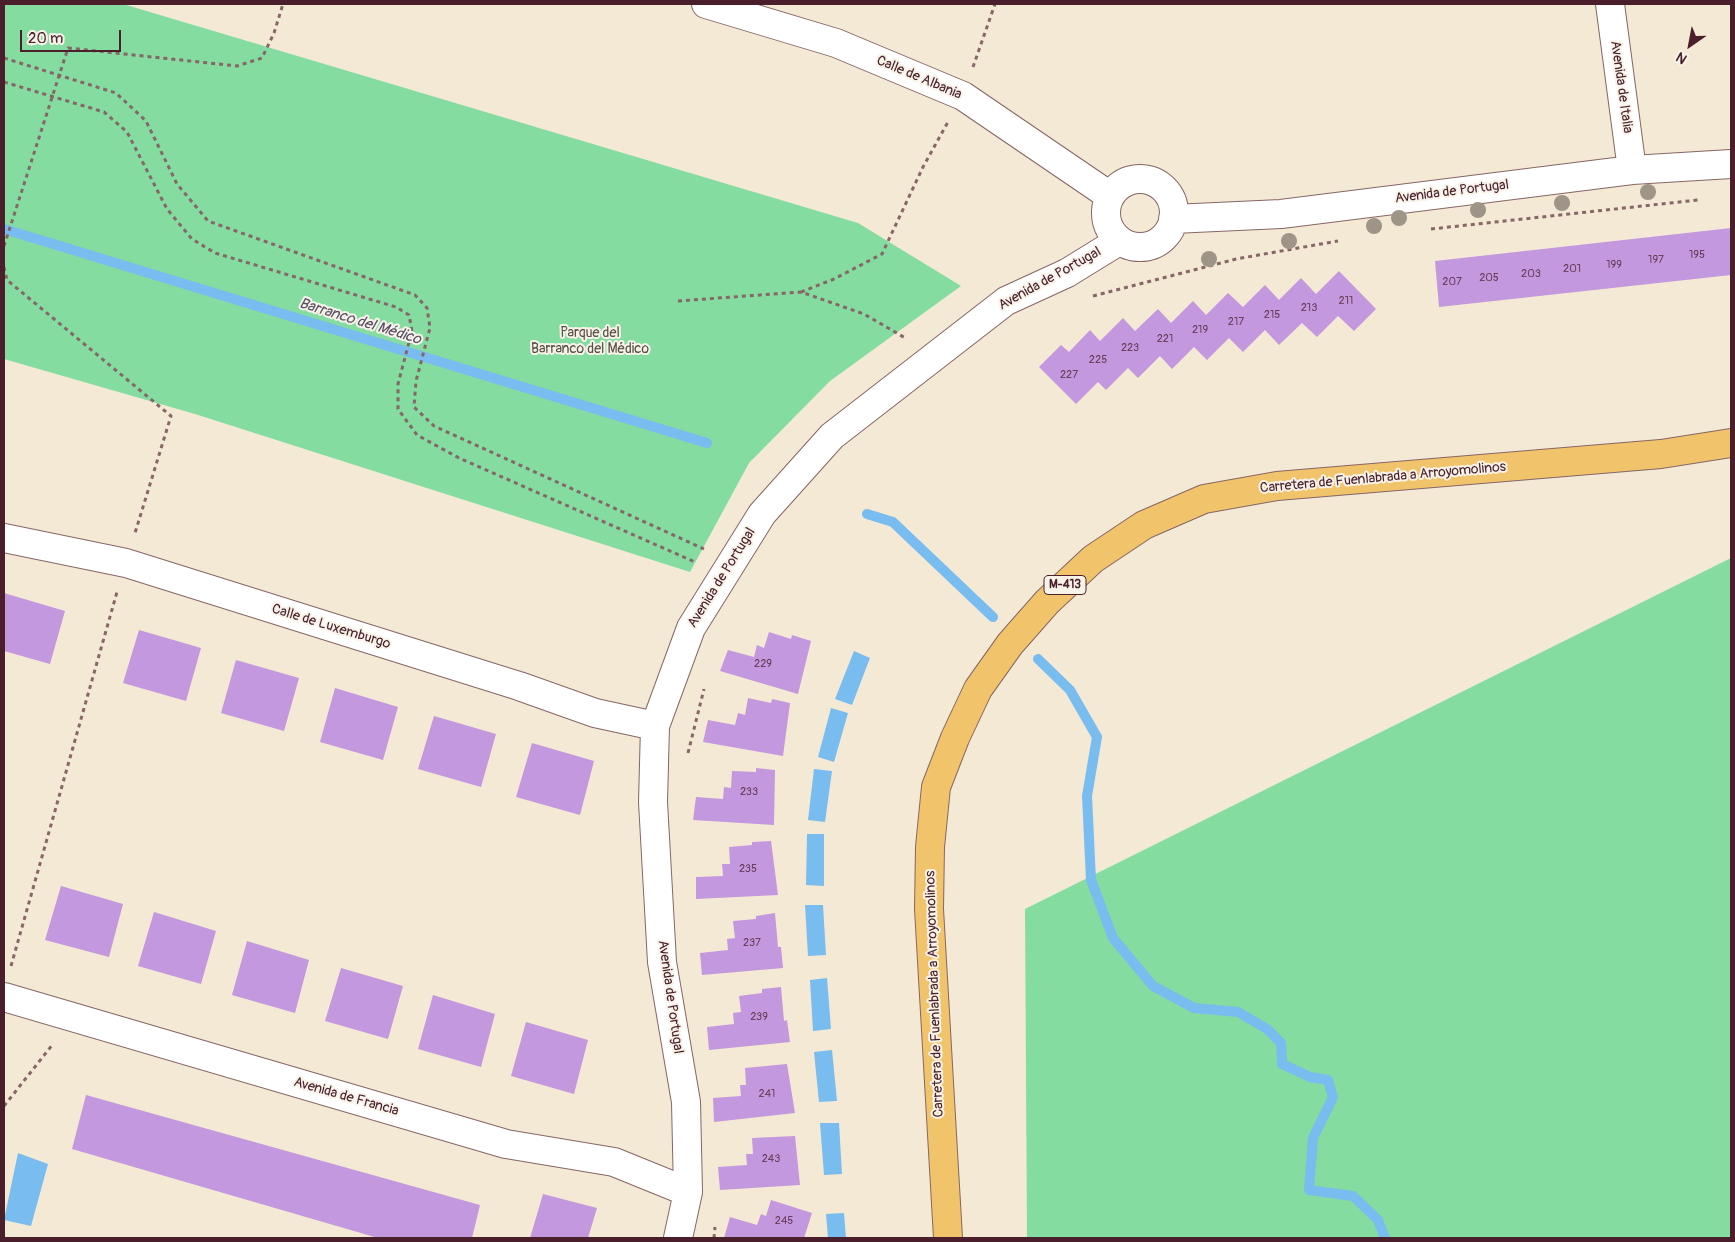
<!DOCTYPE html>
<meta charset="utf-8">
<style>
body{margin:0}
#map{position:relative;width:1735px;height:1242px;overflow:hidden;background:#f4e9d5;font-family:Pangolin,sans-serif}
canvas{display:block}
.frame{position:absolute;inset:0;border:5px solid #4a1f2b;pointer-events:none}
.north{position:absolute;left:1665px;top:20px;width:50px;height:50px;-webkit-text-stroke:4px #f7f3e8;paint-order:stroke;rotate:213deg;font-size:14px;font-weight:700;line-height:20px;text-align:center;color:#4a1f2b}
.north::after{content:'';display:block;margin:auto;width:18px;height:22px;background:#4a1f2b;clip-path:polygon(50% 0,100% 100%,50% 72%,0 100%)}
.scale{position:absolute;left:20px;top:30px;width:101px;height:22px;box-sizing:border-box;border:2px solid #4a1f2b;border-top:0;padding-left:6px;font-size:15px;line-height:18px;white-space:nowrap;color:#4a1f2b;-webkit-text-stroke:4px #f7f3e8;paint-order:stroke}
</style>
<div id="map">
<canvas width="1735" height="1242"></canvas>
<div class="frame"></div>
<div class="north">N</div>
<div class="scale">20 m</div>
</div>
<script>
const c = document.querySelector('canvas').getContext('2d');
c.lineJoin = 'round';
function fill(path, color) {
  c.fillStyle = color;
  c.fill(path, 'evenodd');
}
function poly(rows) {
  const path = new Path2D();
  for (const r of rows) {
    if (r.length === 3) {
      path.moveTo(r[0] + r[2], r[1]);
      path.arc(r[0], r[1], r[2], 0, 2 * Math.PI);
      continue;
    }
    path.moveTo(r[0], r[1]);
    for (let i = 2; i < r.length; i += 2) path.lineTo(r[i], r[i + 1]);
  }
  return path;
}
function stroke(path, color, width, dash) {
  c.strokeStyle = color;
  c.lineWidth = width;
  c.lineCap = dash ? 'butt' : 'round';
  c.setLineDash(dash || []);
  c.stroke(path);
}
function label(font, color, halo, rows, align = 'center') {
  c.font = font + ' Pangolin,sans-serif';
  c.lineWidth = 4;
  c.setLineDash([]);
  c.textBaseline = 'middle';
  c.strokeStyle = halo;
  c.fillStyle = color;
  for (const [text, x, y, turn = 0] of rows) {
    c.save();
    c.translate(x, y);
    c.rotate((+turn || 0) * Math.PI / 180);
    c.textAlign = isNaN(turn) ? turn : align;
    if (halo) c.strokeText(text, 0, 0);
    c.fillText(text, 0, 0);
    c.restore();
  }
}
const green = poly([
 [4,4,123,4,858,223,961,286,830,381,749,463,690,572,195,414,4,359],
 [1731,558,1731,1238,1027,1238,1025,909]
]);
const water = poly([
 [854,651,870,658,852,705,835,699],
 [831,708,848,713,834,762,818,757],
 [814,769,832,771,825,822,808,820],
 [807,834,824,834,824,886,806,885],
 [805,905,823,905,826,955,808,956],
 [827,978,831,1029,813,1031,810,980],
 [832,1050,837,1101,819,1102,814,1052],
 [820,1123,839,1123,842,1174,824,1175],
 [18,1153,48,1164,31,1226,4,1220],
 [844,1213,846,1238,828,1238,826,1214]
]);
const stream = poly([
 [4,229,707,443],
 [867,514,893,522,993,617],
 [1038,659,1070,690,1097,737,1087,796,1091,880,1113,938,1153,986,1194,1008,1238,1012,1267,1029,1281,1043,1282,1064,1310,1077,1328,1080,1333,1097,1313,1138,1309,1190,1353,1196,1378,1220,1385,1238]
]);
const building = poly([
 [1731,228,1731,275,1439,307,1435,261],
 [1339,271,1376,309,1354,331,1338,316,1317,337,1302,323,1279,345,1265,330,1243,352,1229,338,1207,360,1194,347,1172,369,1160,356,1138,378,1128,368,1106,390,1098,382,1076,404,1039,367,1061,345,1069,352,1090,330,1100,341,1123,318,1135,331,1158,309,1171,323,1193,301,1206,315,1228,293,1243,307,1265,285,1279,300,1301,278,1316,294],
 [4,593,65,611,50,664,4,651],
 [139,630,201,648,186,701,123,683],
 [769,632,791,639,792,635,811,641,798,694,720,671,728,650,754,657,757,645,764,648],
 [236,660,299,678,284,731,221,713],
 [335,688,398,707,383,760,320,742],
 [748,698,771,703,772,699,790,703,783,756,703,742,708,720,735,725,738,713,745,715],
 [434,716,496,734,481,787,418,769],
 [532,743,594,761,580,815,516,797],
 [756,768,775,770,774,825,693,820,696,797,723,799,724,787,731,788,732,771,756,772],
 [771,841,778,895,696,899,696,877,723,876,722,864,730,864,729,847,752,845,752,842],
 [61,886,123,904,109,957,45,940],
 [154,912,216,931,201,984,138,966],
 [775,913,778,947,781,947,783,968,702,975,700,953,728,950,727,939,735,938,733,921,756,919,756,916],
 [247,941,309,960,295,1013,232,995],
 [341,968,403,986,388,1039,325,1021],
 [781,987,784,1021,787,1020,790,1042,709,1050,707,1027,734,1024,733,1013,741,1012,739,996,762,993,762,989],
 [433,995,495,1014,481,1067,418,1049],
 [526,1022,588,1040,574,1094,511,1076],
 [787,1064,795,1113,714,1122,713,1098,741,1096,740,1085,746,1085,745,1068],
 [86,1095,480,1205,472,1238,378,1238,72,1149],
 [795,1136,800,1185,720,1190,718,1167,747,1165,746,1154,753,1154,752,1138],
 [543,1194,597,1208,588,1238,530,1238],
 [771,1200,812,1213,804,1238,724,1238,730,1217,757,1225,761,1214,766,1216]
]);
const path = poly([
 [4,58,116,93,146,121,177,184,208,221,415,295,427,308,430,328,416,381,414,407,434,426,704,549],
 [973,67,995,4],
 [4,82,104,112,127,132,167,209,192,239,215,253,396,307,409,315,412,331,398,384,398,409,417,435,459,458,695,562],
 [1431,229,1698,200],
 [4,246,68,48,237,66,262,58,274,33,283,4],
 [4,267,7,280,171,416,135,533],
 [801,292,834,279,882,254,923,167,948,122],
 [1093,296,1236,259,1338,241],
 [678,301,801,292,864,314,907,339],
 [688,753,704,689],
 [11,966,117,592],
 [4,1106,53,1044],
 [714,1238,715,1227]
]);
const minor = poly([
 [706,4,836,43,963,96,1110,196],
 [1610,4,1632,170],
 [1140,213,34],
 [1173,219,1281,214,1632,170,1731,164],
 [4,538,126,563,519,686,595,713,655,726],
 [4,997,506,1144,614,1162,688,1192],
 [678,1238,688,1192,686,1102,662,962,653,802,655,726,691,628,762,514,832,436,1006,301,1067,273,1119,241]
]);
const major = poly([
 [948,1238,929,909,930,847,936,787,955,738,978,689,1010,644,1047,602,1093,559,1144,525,1204,499,1277,486,1661,454,1731,443]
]);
const trees = [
 [1648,192],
 [1562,203],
 [1478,210],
 [1399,218],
 [1374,226],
 [1289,241],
 [1209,259]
];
const numberNames = [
 ["195",1697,255],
 ["197",1656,260],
 ["199",1614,265],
 ["201",1572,269],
 ["203",1531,274],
 ["205",1489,278],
 ["207",1452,282],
 ["211",1346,301],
 ["213",1309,308],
 ["215",1272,315],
 ["217",1236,322],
 ["219",1200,330],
 ["221",1165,339],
 ["223",1130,348],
 ["225",1098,360],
 ["227",1069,375],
 ["229",763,664],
 ["233",749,792],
 ["235",748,869],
 ["237",752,943],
 ["239",759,1017],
 ["241",767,1094],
 ["243",771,1159],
 ["245",784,1221]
];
const shields = [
 [1065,585,42]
];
const shieldNames = [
 ["M-413",1065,585]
];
const streetNames = [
 ["Calle de Albania",919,78,23],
 ["Avenida de Italia",1621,87,82],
 ["Avenida de Portugal",1452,192,-7],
 ["Avenida de Portugal",1050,279,-29],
 ["Carretera de Fuenlabrada a Arroyomolinos",1383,478,-5],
 ["Avenida de Portugal",722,578,-58],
 ["Calle de Luxemburgo",331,627,17],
 ["Carretera de Fuenlabrada a Arroyomolinos",935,994,-92],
 ["Avenida de Portugal",670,997,82],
 ["Avenida de Francia",346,1097,16]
];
const parkNames = [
 ["Parque del",590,333],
 ["Barranco del Médico",590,349]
];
const waterNames = [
 ["Barranco del Médico",360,322,17]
];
fill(green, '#84dca1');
fill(water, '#79bcef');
stroke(stream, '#79bcef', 10);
fill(building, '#c398de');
stroke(minor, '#866666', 30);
stroke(major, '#866666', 30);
stroke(path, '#866666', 3, [4, 4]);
stroke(minor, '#fff', 28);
stroke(major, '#f1c36a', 28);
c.fillStyle = '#9e9487';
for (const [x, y] of trees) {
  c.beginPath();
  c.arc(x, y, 8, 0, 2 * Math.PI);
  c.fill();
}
label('11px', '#683d58', null, numberNames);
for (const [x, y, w] of shields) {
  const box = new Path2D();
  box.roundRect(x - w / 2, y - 9.5, w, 19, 4);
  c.fillStyle = '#f7f3e8';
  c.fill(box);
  stroke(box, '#4a1f2b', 1);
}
label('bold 12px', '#4a1f2b', null, shieldNames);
label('14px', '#4a1f2b', '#f7f3e8', streetNames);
label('14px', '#584e48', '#f7f3e8', parkNames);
label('italic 15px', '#584e66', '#f7f3e8', waterNames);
</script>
